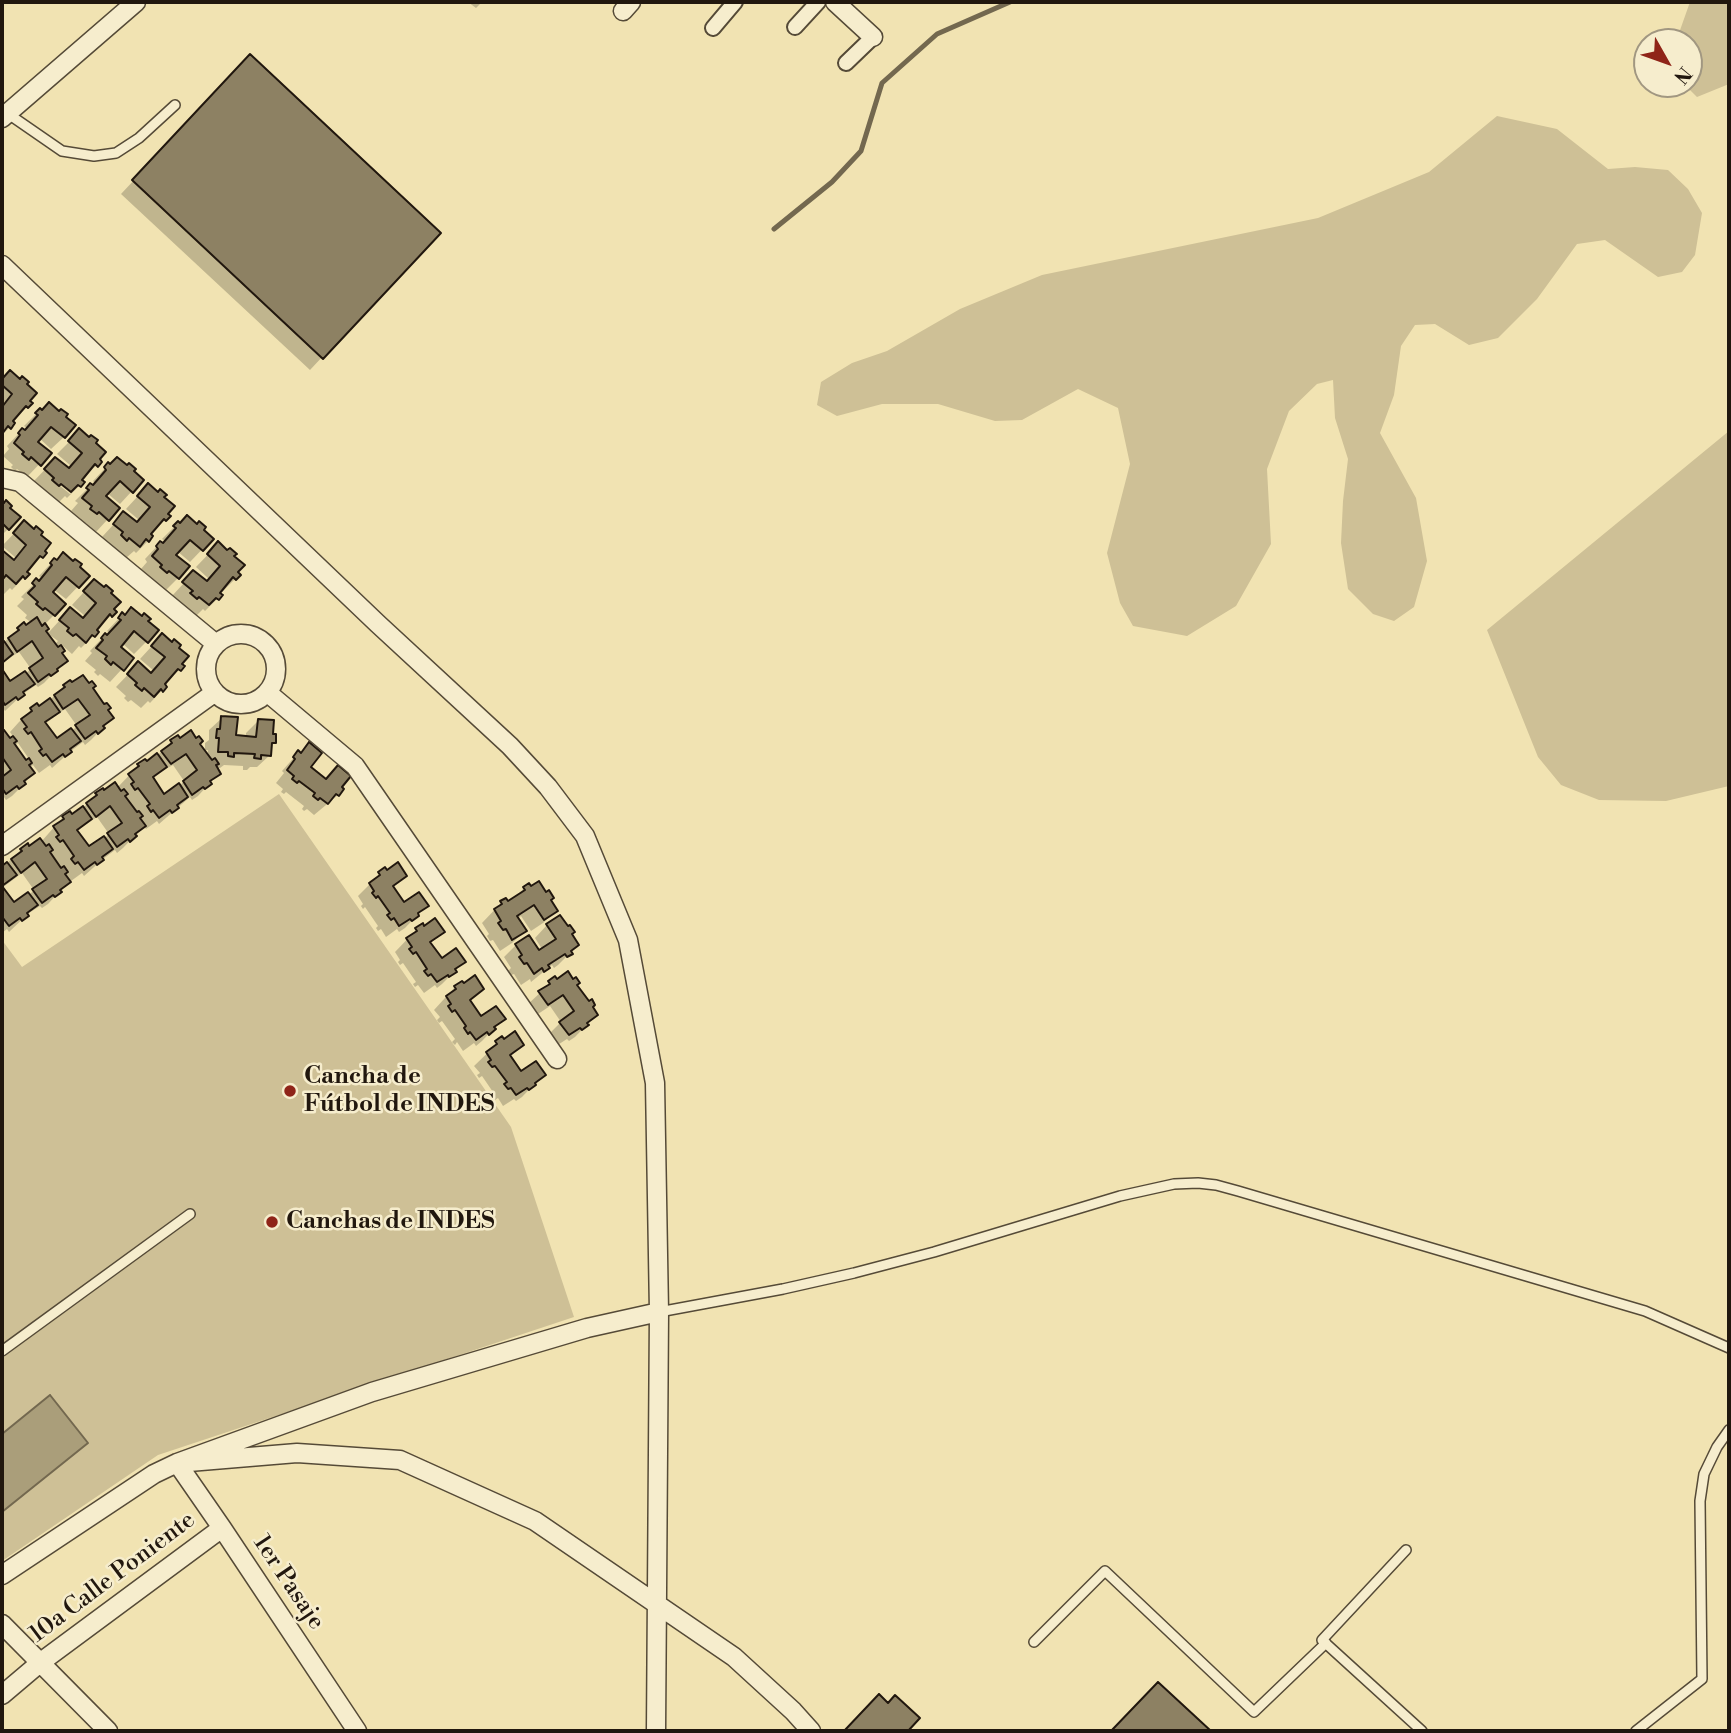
<!DOCTYPE html>
<meta charset="utf-8">
<style>
body{margin:0}
#map{position:relative;width:1731px;height:1733px;overflow:hidden;background:#f1e3b2;font-family:"Libre Bodoni",serif}
canvas{display:block}
.frame{position:absolute;inset:0;border:4px solid #21170e;pointer-events:none}
.north{position:absolute;left:1633px;top:28px;width:70px;height:70px;box-sizing:border-box;background:#f6edcd;border:2px solid #a19781;border-radius:50%;rotate:130deg;font-size:19px;font-weight:700;line-height:28px;text-align:center;color:#21170e}
.north::after{content:'';display:block;margin:auto;width:24px;height:32px;background:#8f2418;clip-path:polygon(50% 0,100% 100%,50% 72%,0 100%)}
</style>
<div id="map">
<canvas width="1731" height="1733"></canvas>
<div class="frame"></div>
<div class="north">N</div>
</div>
<script>
const c = document.querySelector('canvas').getContext('2d');
c.lineJoin = 'round';
function fill(path, color) {
  c.fillStyle = color;
  c.fill(path, 'evenodd');
}
function poly(rows) {
  const path = new Path2D();
  for (const r of rows) {
    if (r.length === 3) {
      path.moveTo(r[0] + r[2], r[1]);
      path.arc(r[0], r[1], r[2], 0, 2 * Math.PI);
      continue;
    }
    path.moveTo(r[0], r[1]);
    for (let i = 2; i < r.length; i += 2) path.lineTo(r[i], r[i + 1]);
  }
  return path;
}
function stroke(path, color, width, dash) {
  c.strokeStyle = color;
  c.lineWidth = width;
  c.lineCap = dash ? 'butt' : 'round';
  c.setLineDash(dash || []);
  c.stroke(path);
}
function label(font, color, halo, rows, align = 'center') {
  c.font = font + ' "Libre Bodoni",serif';
  c.lineWidth = 5;
  c.setLineDash([]);
  c.textBaseline = 'middle';
  c.strokeStyle = halo;
  c.fillStyle = color;
  for (const [text, x, y, turn = 0] of rows) {
    c.save();
    c.translate(x, y);
    c.rotate((+turn || 0) * Math.PI / 180);
    c.textAlign = isNaN(turn) ? turn : align;
    if (halo) c.strokeText(text, 0, 0);
    c.fillText(text, 0, 0);
    c.restore();
  }
}
const green = poly([
 [1690,2,1729,2,1729,84,1697,97,1684,84,1689,84,1689,42,1680,42,1679,33],
 [1497,116,1557,129,1608,169,1635,167,1668,170,1688,189,1702,213,1695,255,1682,272,1658,277,1605,240,1577,244,1537,299,1498,338,1469,345,1435,324,1415,325,1401,346,1394,395,1380,433,1416,498,1427,561,1414,607,1394,621,1373,614,1348,589,1341,543,1343,501,1348,459,1335,418,1333,380,1317,384,1289,411,1267,469,1271,544,1236,606,1187,636,1133,626,1120,603,1107,553,1130,464,1118,408,1078,389,1022,420,995,421,938,404,882,404,837,416,817,405,821,382,852,363,887,351,960,309,1042,275,1318,218,1429,172],
 [1729,431,1729,786,1666,801,1599,800,1561,785,1538,757,1487,630],
 [279,794,511,1127,574,1317,158,1455,2,1561,2,940,22,967]
]);
const water = poly([
 [50,1395,88,1443,2,1512,2,1434,50,1395]
]);
const shadow = poly([
 [468,2,482,2,476,8],
 [238,69,438,233,310,370,121,194],
 [10,372,30,403,15,419,13,418,10,421,13,424,2,435,2,380],
 [40,410,64,437,51,449,39,438,36,442,49,454,27,477,17,469,15,471,11,467,13,465,3,456,9,449,7,446,22,430,24,432,27,428,24,426],
 [80,431,94,443,97,459,100,462,84,477,83,476,80,480,83,482,67,498,65,496,58,503,33,482,55,459,68,470,71,466,57,454],
 [56,477,73,491,70,494,53,480],
 [108,465,132,471,132,491,120,504,107,493,104,497,108,519,96,532,86,523,83,525,79,522,81,519,71,511,78,503,75,501,91,485,92,486,95,483,93,481],
 [148,485,162,498,166,514,168,516,153,532,151,531,148,534,148,541,136,553,134,551,126,558,116,549,114,552,110,548,112,545,102,537,124,513,136,524,139,520,126,509],
 [2,503,3,505,8,529,2,535],
 [24,523,45,553,25,572,27,574,12,590,10,588,3,595,2,552,13,561,16,558,2,546],
 [178,523,201,530,212,539,190,562,177,551,174,555,178,578,166,590,156,582,153,584,149,580,151,578,141,569,147,562,145,559,160,543,162,545,165,541,162,539],
 [218,544,232,556,236,573,235,579,223,591,221,589,218,593,221,595,205,611,203,609,196,616,179,606,182,604,172,596,194,572,206,583,209,579,196,567],
 [54,560,78,567,88,576,66,599,53,589,50,592,54,615,44,625,49,632,70,609,82,620,85,616,72,605,94,581,114,612,99,628,97,626,94,630,97,632,81,648,79,646,72,654,62,645,60,647,60,653,65,661,44,683,38,687,36,685,23,694,5,711,3,708,2,709,2,672,10,684,25,674,31,669,19,652,2,663,2,644,24,625,25,627,32,623,25,618,27,615,17,606,24,599,21,597,37,581,38,582,42,578,39,576],
 [46,632,58,641,54,645],
 [122,615,146,642,134,654,122,643,119,647,132,658,110,682,100,674,98,676,94,672,96,670,85,661,92,653,90,651,105,635,106,637,110,633,107,631],
 [162,635,182,666,167,682,166,681,163,684,165,687,150,703,148,701,141,708,131,700,128,702,124,698,126,696,116,687,138,664,151,674,154,671,140,659],
 [64,686,91,688,112,718,91,740,85,745,83,742,71,751,52,768,50,765,39,773,33,765,29,768,33,773,24,784,12,796,6,800,4,797,2,799,2,734,4,732,10,740,14,738,10,732,19,722,31,710,39,708,51,699],
 [65,709,77,726,72,731,56,741,45,724],
 [18,743,29,759,25,762,14,746],
 [222,718,234,737,246,738,246,733,258,721,271,735,274,742,270,745,270,755,257,767,250,767,247,770,243,770,243,766,224,765,220,768,215,768,219,773,198,796,192,800,190,797,159,824,157,821,146,829,144,826,123,848,117,853,115,850,103,859,84,876,82,873,71,881,70,880,48,904,42,908,40,906,29,913,9,932,7,929,2,933,2,868,21,850,29,848,41,842,63,817,71,816,84,807,97,794,117,788,139,765,146,763,158,755,171,742,198,744,207,757,208,750,205,750,205,743,209,740,209,730],
 [173,765,184,781,179,787,164,796,152,780,157,774],
 [97,817,109,834,104,839,89,849,77,832,82,827],
 [22,873,34,890,29,895,13,905,2,888],
 [298,753,308,767,338,795,314,815,307,809,304,811,302,809,304,806,286,792,284,794,281,792,283,789,276,783,284,773,282,771],
 [385,869,405,875,392,888,404,905,426,906,405,928,399,932,397,929,386,937,381,929,378,931,376,928,378,926,365,907,363,909,361,906,363,904,358,896],
 [524,888,549,900,556,911,543,923,531,931,521,916,517,919,525,931,512,943,500,951,493,940,490,941,487,936,489,934,482,923,501,903,507,903,513,900],
 [547,925,570,934,570,953,558,965,554,968,552,965,531,982,530,979,521,985,514,974,511,975,508,971,511,968,504,957,516,945,538,952,542,949,535,938],
 [416,930,443,931,430,944,441,961,464,962,442,984,437,988,435,985,424,993,418,985,415,987,413,984,416,982,403,963,400,965,398,962,400,960,395,952],
 [555,979,575,985,596,1015,575,1037,569,1041,567,1039,556,1046,548,1035,561,1022,550,1006,535,1016,527,1005],
 [455,987,482,989,469,1002,481,1018,503,1019,482,1041,476,1046,474,1043,463,1051,457,1042,455,1045,452,1042,455,1039,442,1021,439,1023,437,1020,440,1017,434,1010],
 [502,1039,522,1045,509,1058,521,1074,543,1075,522,1097,516,1101,514,1099,503,1106,498,1098,495,1100,493,1098,495,1095,482,1076,479,1078,477,1075,480,1073,474,1066]
]);
const stream = poly([
 [774,229,832,182,861,151,882,83,937,34,1010,2]
]);
const building = poly([
 [250,54,441,233,323,359,132,180,250,54],
 [10,370,20,379,22,376,29,382,27,384,37,393,30,401,33,403,28,408,26,406,13,421,15,423,11,429,8,426,2,434,2,407,12,394,2,385,2,379,10,370],
 [49,402,59,411,61,409,68,414,66,417,76,425,65,438,51,427,38,442,52,453,41,466,31,457,29,460,22,454,24,452,14,443,20,435,18,433,22,428,25,430,38,415,35,413,40,408,42,410,49,402],
 [79,428,89,437,91,435,98,440,96,443,106,452,100,459,102,462,98,467,95,464,82,480,85,482,81,487,78,485,71,492,61,484,59,486,52,480,54,478,44,469,55,457,69,468,82,453,68,441,79,428],
 [117,457,127,465,129,463,136,469,134,471,144,480,133,493,120,481,106,496,120,508,109,521,99,512,97,514,90,509,92,506,82,498,89,490,86,488,90,483,93,485,106,470,104,467,108,462,110,464,117,457],
 [148,483,158,492,160,489,167,495,164,497,175,506,168,514,171,516,166,521,164,519,151,534,153,536,149,542,146,539,140,547,129,538,127,541,121,535,123,532,113,524,123,511,137,522,150,507,137,496,148,483],
 [6,500,12,506,10,508,21,517,9,530,2,523,2,501,4,503,6,500],
 [187,515,197,524,199,521,206,527,204,530,214,539,203,551,190,540,176,555,190,566,179,579,169,571,167,573,160,567,162,565,152,556,158,549,156,546,160,541,163,543,176,528,173,526,178,521,180,523,187,515],
 [24,520,34,529,36,526,43,532,41,535,51,543,45,551,47,553,43,558,40,556,27,572,30,574,25,579,23,576,16,584,6,575,4,578,2,576,2,550,14,560,26,545,13,533,24,520],
 [218,541,227,550,230,548,237,554,234,556,245,565,238,572,241,575,236,580,233,577,220,593,223,595,219,600,216,598,209,605,199,597,197,599,190,593,193,591,182,582,193,570,207,581,220,566,207,554,218,541],
 [63,552,73,561,75,559,82,564,80,567,90,576,79,588,66,577,53,592,66,604,55,616,45,608,43,610,36,604,38,602,28,593,35,586,32,583,36,578,39,581,52,565,50,563,54,558,57,560,63,552],
 [94,579,104,587,106,585,113,591,111,593,121,602,114,609,117,612,112,617,110,614,97,630,99,632,95,637,92,635,86,643,76,634,73,636,67,631,69,628,59,620,70,607,83,618,96,603,83,591,94,579],
 [131,607,142,616,144,613,151,619,148,621,159,630,148,643,134,631,121,647,134,658,124,671,113,662,111,665,105,659,107,656,96,648,103,640,101,638,105,633,107,635,121,620,118,618,122,612,125,615,131,607],
 [37,617,42,626,45,623,49,629,46,631,58,647,61,645,65,651,62,653,68,661,57,669,58,671,51,676,49,674,38,682,29,668,43,658,32,641,17,652,8,638,19,630,17,628,24,622,26,625,37,617],
 [162,633,172,642,174,639,181,645,179,648,189,656,182,664,185,666,181,671,178,669,165,684,167,687,163,692,161,689,154,697,144,688,142,691,135,685,137,683,127,674,138,661,151,673,165,657,151,646,162,633],
 [4,641,13,654,2,663,2,642,4,641],
 [2,669,10,681,25,671,35,684,23,692,25,695,18,700,16,697,5,705,2,700,2,669],
 [83,675,89,683,92,681,96,686,93,688,104,704,107,703,111,708,108,710,114,718,103,726,105,728,98,734,96,731,85,739,75,725,90,715,78,699,63,709,54,695,65,687,63,685,70,680,72,682,83,675],
 [50,698,60,712,45,722,57,738,71,728,81,741,70,749,72,752,65,757,63,754,52,762,46,754,43,756,39,751,42,749,31,732,28,734,24,729,27,727,21,719,32,711,30,708,37,703,39,706,50,698],
 [221,716,238,717,236,735,256,737,258,719,274,720,273,734,276,734,276,743,272,743,271,756,261,755,261,759,254,758,255,754,234,753,234,757,228,756,228,752,218,752,219,738,216,738,217,729,220,729,221,716],
 [4,730,10,738,13,736,17,741,14,743,26,760,29,758,32,763,29,765,35,773,24,781,26,784,19,789,17,786,6,794,2,788,2,777,11,770,2,757,2,732,4,730],
 [191,730,196,738,199,736,203,741,200,744,212,760,215,758,219,764,216,765,221,774,210,781,212,784,205,789,203,787,192,795,183,781,197,770,186,754,171,764,161,751,172,743,170,740,178,735,180,738,191,730],
 [309,742,322,753,311,767,326,779,338,765,351,776,342,787,344,789,339,796,336,794,328,804,320,798,318,800,313,796,315,793,299,781,297,783,292,779,294,776,287,770,295,759,293,757,298,750,301,753,309,742],
 [157,753,167,767,153,777,164,794,179,783,188,797,177,805,179,808,172,813,170,810,159,818,153,810,151,812,147,806,150,804,138,788,135,790,131,784,134,782,128,774,139,766,137,764,145,759,147,761,157,753],
 [115,782,121,791,124,789,128,794,125,796,137,812,139,811,143,816,140,818,146,826,135,834,137,836,130,842,128,839,117,847,107,833,122,823,110,806,96,817,86,803,97,795,95,793,103,788,104,790,115,782],
 [83,806,92,819,77,830,89,846,104,836,113,849,102,857,104,860,97,865,95,862,84,870,78,862,75,864,71,859,74,856,63,840,60,842,56,837,59,835,53,826,64,819,62,816,70,811,72,814,83,806],
 [40,838,46,846,49,844,53,850,50,852,61,868,64,866,68,872,65,874,71,882,60,890,62,892,55,897,53,895,42,903,32,889,47,879,35,862,21,873,11,859,22,851,20,849,28,843,29,846,40,838],
 [7,862,17,875,2,886,14,902,28,892,38,905,27,913,29,916,22,921,20,918,9,926,3,918,2,919,2,866,7,862],
 [398,862,407,876,393,886,404,902,419,892,429,906,418,913,419,916,412,921,410,919,399,926,394,918,391,920,387,915,390,913,378,896,376,898,372,893,374,891,369,883,380,875,378,872,385,867,387,870,398,862],
 [539,881,546,892,549,890,554,898,551,900,558,911,544,920,534,905,517,916,527,931,512,940,506,929,503,930,498,923,501,921,494,909,502,904,500,901,506,898,508,901,525,890,523,887,529,883,531,886,539,881],
 [560,915,568,926,570,925,575,932,572,934,579,945,571,951,573,954,567,957,565,954,548,965,550,968,544,972,542,968,534,974,527,963,524,964,519,957,522,955,515,944,529,935,539,950,556,939,546,924,560,915],
 [435,918,445,932,430,942,442,958,456,948,466,962,455,969,457,972,449,977,448,975,437,982,431,974,428,976,424,971,427,969,416,952,413,954,409,949,412,947,406,938,417,931,415,928,423,923,424,926,435,918],
 [568,971,573,979,576,977,580,983,577,985,589,1001,592,999,595,1005,593,1007,598,1015,587,1023,589,1025,582,1030,580,1028,569,1035,559,1022,574,1011,563,995,548,1005,538,991,550,984,548,981,555,976,557,979,568,971],
 [475,975,484,989,470,1000,481,1016,496,1006,506,1019,494,1027,496,1029,489,1035,487,1032,476,1040,470,1032,468,1034,464,1028,466,1026,455,1010,452,1012,448,1006,451,1004,446,996,456,989,454,986,462,981,464,983,475,975],
 [515,1031,524,1045,510,1055,521,1071,536,1061,546,1075,535,1083,536,1085,529,1090,527,1088,516,1095,511,1088,508,1089,504,1084,507,1082,495,1066,492,1067,488,1062,491,1060,486,1052,497,1044,495,1041,502,1036,504,1039,515,1031],
 [1158,1682,1211,1731,1111,1731,1158,1682],
 [879,1694,888,1703,895,1695,920,1718,908,1731,844,1731,879,1694]
]);
const service = poly([
 [7,113,62,151,94,156,116,153,139,138,175,105],
 [659,1312,783,1289,854,1273,934,1252,1120,1196,1174,1184,1198,1183,1216,1185,1238,1191,1645,1311,1729,1348],
 [2,1351,190,1214],
 [1406,1550,1322,1640,1422,1731],
 [1034,1642,1105,1571,1254,1712,1326,1643],
 [1636,1731,1702,1679,1700,1501,1704,1474,1717,1447,1729,1430]
]);
const pedestrian = poly([
 [795,27,818,2],
 [713,28,735,2],
 [846,63,873,37]
]);
const minor = poly([
 [835,2,873,37],
 [623,11,631,2],
 [2,118,136,2],
 [2,265,378,624,510,746,548,787,585,836,628,940,655,1083,659,1312,656,1731],
 [2,478,20,482,216,644],
 [241,669,35],
 [268,693,355,766,557,1059],
 [2,846,214,693],
 [177,1463,297,1453,400,1460,535,1521,734,1657,793,1711,811,1731],
 [177,1463,222,1528,357,1731],
 [2,1575,154,1474,177,1463,372,1392,587,1328,659,1312],
 [2,1624,108,1731],
 [2,1695,41,1662,222,1528]
]);
const markers = [
 [290,1091,7,"#8f2418"],
 [272,1222,7,"#8f2418"]
];
const poiNames = [
 ["Cancha de",304,1077],
 ["Fútbol de INDES",304,1105],
 ["Canchas de INDES",286,1222]
];
const streetNames = [
 ["10a Calle Poniente",113,1578,-37],
 ["1er Pasaje",288,1583,56]
];
fill(green, '#cec096');
fill(water, '#aa9e7a');
stroke(water, '#73684f', 2);
fill(shadow, '#0003');
stroke(stream, '#73684f', 5);
fill(building, '#8d8163');
stroke(building, '#21170e', 2);
stroke(service, '#554a37', 12);
stroke(pedestrian, '#554a37', 18);
stroke(minor, '#554a37', 21);
stroke(service, '#f6edcd', 9);
stroke(pedestrian, '#f6edcd', 14);
stroke(minor, '#f6edcd', 18);
for (const [x, y, r, color] of markers) {
  const dot = new Path2D();
  dot.arc(x, y, r, 0, 2 * Math.PI);
  c.fillStyle = color;
  c.fill(dot);
  stroke(dot, '#f6edcd', 2.5);
}
label('bold 24px', '#21170e', '#f6edcd', poiNames, 'left');
label('24px', '#21170e', '#f6edcd', streetNames);
</script>
